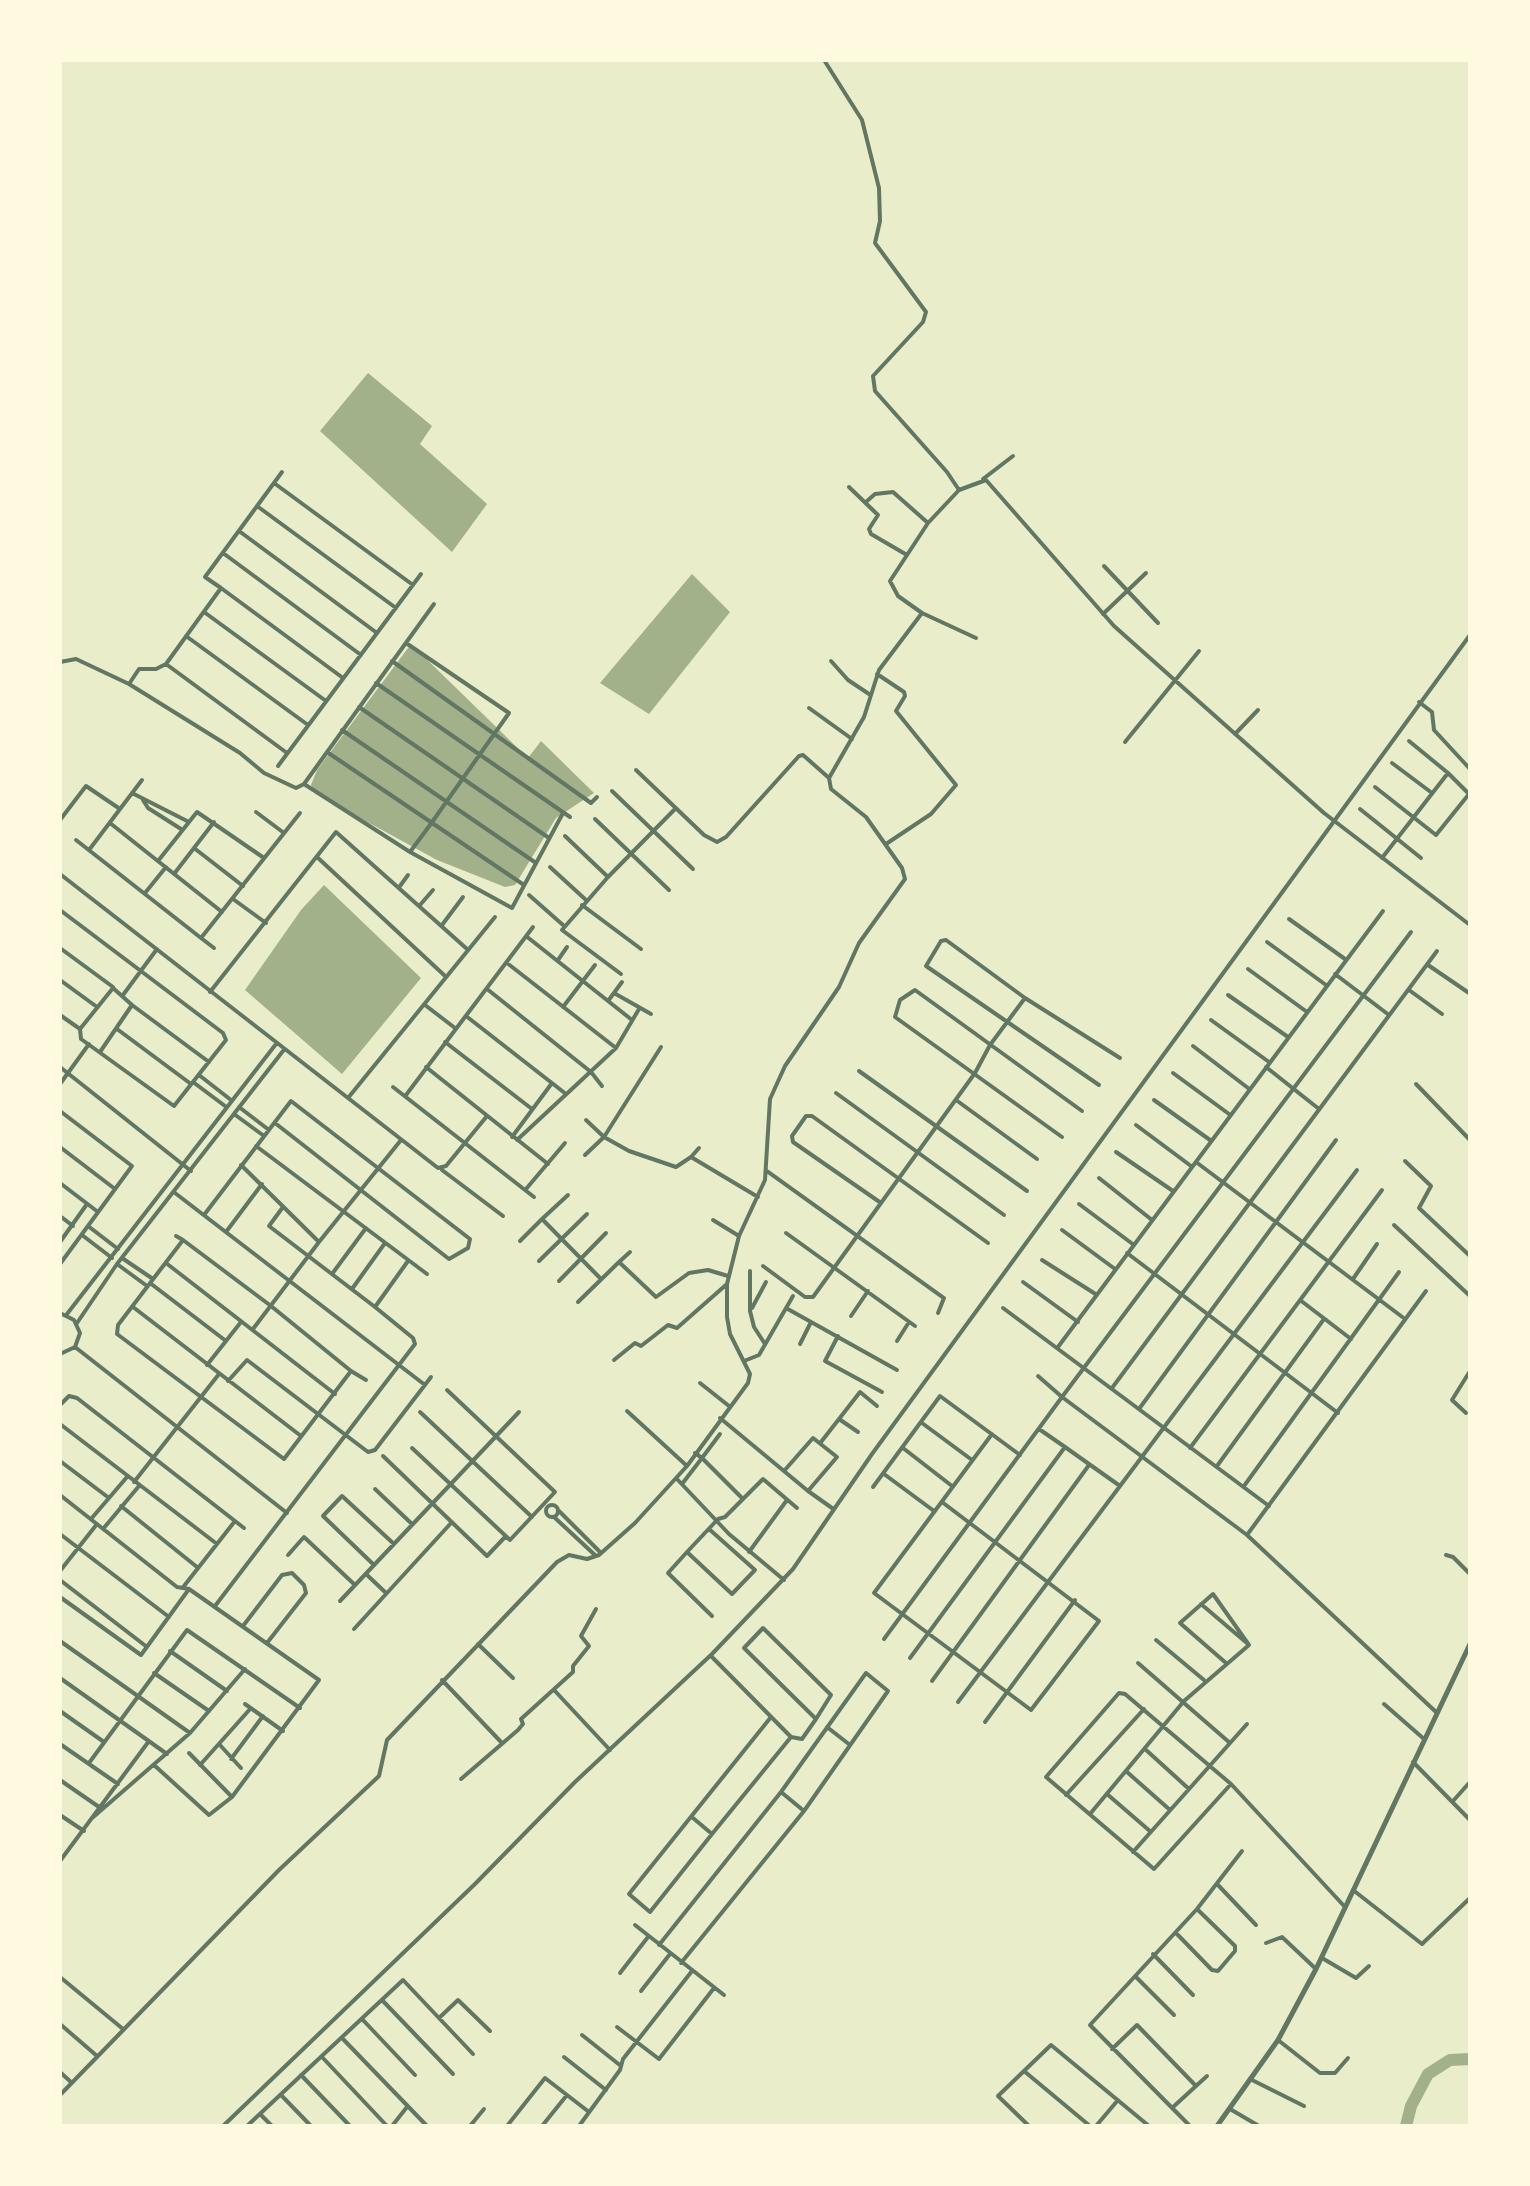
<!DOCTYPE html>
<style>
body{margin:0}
#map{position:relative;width:1530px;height:2186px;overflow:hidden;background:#e9edc9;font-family:"Noto Serif",serif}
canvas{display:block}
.frame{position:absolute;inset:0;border:62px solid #fefae0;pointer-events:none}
</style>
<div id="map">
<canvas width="1530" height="2186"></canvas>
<div class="frame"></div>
</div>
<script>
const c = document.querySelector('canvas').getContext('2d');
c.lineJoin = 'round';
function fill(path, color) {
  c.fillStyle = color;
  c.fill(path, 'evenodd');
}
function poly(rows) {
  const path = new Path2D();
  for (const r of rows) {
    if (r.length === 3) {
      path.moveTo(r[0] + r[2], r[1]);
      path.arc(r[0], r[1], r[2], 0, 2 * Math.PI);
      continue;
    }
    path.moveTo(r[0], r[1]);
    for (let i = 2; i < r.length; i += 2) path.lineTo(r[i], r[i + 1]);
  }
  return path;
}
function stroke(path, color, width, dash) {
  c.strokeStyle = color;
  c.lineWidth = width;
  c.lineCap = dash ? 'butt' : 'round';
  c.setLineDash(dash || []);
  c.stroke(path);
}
const water = poly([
 [368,373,432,426,420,444,487,504,452,552,320,431],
 [692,574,730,612,649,714,600,683],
 [411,644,528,758,541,741,594,793,556,818,515,885,505,887,437,860,316,794,311,785,317,770],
 [324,885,421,978,342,1074,245,990,301,910]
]);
const river = poly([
 [1406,2126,1411,2106,1428,2074,1450,2060,1470,2059]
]);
const minor = poly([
 [824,60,862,120,879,188,880,221,875,243,926,312,923,322,873,376,875,391,947,472,959,490,986,480,1114,626,1324,813,1470,925],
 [983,479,1013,456],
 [274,483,413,585],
 [849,487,878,515,869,529,871,534,907,555],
 [867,501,875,494,893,492,928,523],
 [257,506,396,608],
 [239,531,377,633],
 [223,553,361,655],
 [1104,566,1158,623],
 [221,588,343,678],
 [204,612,326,701],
 [922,613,976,638],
 [1103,614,1146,573],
 [186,636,308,725],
 [392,661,591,803,597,797],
 [831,661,848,680,869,694],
 [60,662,76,659,129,684,139,669,156,669,166,664,221,588,205,577,282,472],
 [166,664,287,753],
 [877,674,904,692,905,696,896,711,956,785,931,814,886,844],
 [376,683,570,817],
 [129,684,240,753,264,773,296,788,304,784,434,604],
 [1419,702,1432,712,1434,730,1470,769],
 [359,707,549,838],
 [809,708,852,739],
 [342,730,536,863],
 [1235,734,1258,710],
 [1125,742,1199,651],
 [327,752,524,885],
 [1392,763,1432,793],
 [278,766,421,574],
 [636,770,704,835,717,842,726,837,799,756,803,755,829,778],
 [304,784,410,852,430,825,509,713,406,643],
 [1375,787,1436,835,1469,794,1448,773],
 [612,791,693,869],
 [132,793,187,821],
 [143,800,148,808,181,829],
 [1360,809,1421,858],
 [256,812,284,833],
 [595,819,669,890],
 [60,820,86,786,120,809],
 [110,823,222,912],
 [565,836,608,877],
 [76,840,201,938,300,813],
 [194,848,243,886],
 [89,850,142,780],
 [410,852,512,908,563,813],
 [1470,853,1470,857],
 [317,857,444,975],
 [1382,858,1448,773,1409,741],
 [158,861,197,812,264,858],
 [550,867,586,900],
 [60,874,438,1168,446,1166,487,1116],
 [174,874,214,822],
 [400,886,408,875],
 [145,893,166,867],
 [529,895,563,925],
 [233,899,266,923],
 [420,905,433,890],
 [582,905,641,949],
 [60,910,223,1033,226,1040,174,1106,81,1039,80,1029,60,1015],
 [1289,919,1345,959],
 [442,925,463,897],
 [1411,932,1062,1397,1247,1535,1436,1712],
 [526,936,632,1020],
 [201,938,214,948],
 [1267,942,1326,985],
 [60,948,113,987],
 [558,960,567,947],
 [507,963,616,1048],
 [1428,965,1469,993],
 [1248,969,1307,1012],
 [621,974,562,930,608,877,676,808],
 [1335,974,1389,1015],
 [60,980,97,1007],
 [487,989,591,1072,602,1086],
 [1409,990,1442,1014],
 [210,992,336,832,467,949],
 [614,993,651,1014],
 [123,995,157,949],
 [1228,995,1288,1037],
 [608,1001,622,982],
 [132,1005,209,1062],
 [425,1005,455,1028],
 [563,1007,595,965],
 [466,1016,566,1094],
 [1211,1020,1269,1062],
 [80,1029,113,988,132,1005,100,1052],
 [117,1029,191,1084],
 [445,1042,532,1109],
 [1193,1046,1248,1088],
 [661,1047,604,1137,629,1151,676,1167,691,1157,758,1197],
 [60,1067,191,1171],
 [426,1067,548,1164],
 [1266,1067,1319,1109],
 [859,1071,1027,1191],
 [1173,1073,1229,1114],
 [199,1075,231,1100],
 [193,1082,225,1106],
 [60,1084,89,1044],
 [1416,1084,1470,1140],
 [1099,1085,926,966,941,941,946,940,1025,998,1120,1058],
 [393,1087,534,1197],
 [836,1093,1004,1215],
 [406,1095,533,927],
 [348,1098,495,917],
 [956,1100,1037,1159],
 [1154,1100,1210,1140],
 [239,1107,269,1130],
 [60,1111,132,1166,60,1264],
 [234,1114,264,1136],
 [1136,1125,1191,1166],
 [512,1137,552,1083],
 [1062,1137,895,1017,900,1000,915,990,1082,1111],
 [517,1140,616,1048,639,1009],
 [256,1146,427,1274],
 [60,1147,115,1189],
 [1116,1152,1173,1191],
 [585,1155,604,1137,586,1120],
 [691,1157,699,1148],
 [1405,1161,1431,1186,1419,1208,1470,1256],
 [1196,1162,1405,1319],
 [241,1165,319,1242,401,1140],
 [442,1170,503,1216],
 [767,1171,944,1298,938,1313],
 [1099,1178,1152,1220],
 [60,1183,98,1212],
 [526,1189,565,1143],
 [175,1193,425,1385],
 [881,1203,793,1142,792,1136,806,1116,812,1116,988,1243],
 [1079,1204,1134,1245],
 [204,1215,291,1101,470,1239,468,1248,449,1259,275,1123],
 [60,1216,73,1226],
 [542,1219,568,1195],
 [713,1220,739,1236],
 [1394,1225,1470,1296],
 [88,1226,118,1249],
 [1062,1230,1115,1269],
 [226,1232,262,1184],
 [786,1233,915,1326],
 [82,1235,112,1258],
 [176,1236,183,1240,271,1306,351,1371,284,1459,117,1334,118,1325,183,1240],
 [520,1241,542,1219,601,1279],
 [60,1242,87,1204],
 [630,1252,619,1262,656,1297,689,1273,708,1270,728,1276],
 [1127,1253,1338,1413],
 [122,1258,153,1279],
 [1042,1260,1097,1295],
 [539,1261,587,1214],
 [166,1263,335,1394],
 [117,1264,147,1286],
 [763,1266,805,1297,813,1297,975,1073,990,1045,1025,998],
 [750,1271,750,1311,754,1327,765,1344],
 [332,1274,366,1228],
 [1353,1279,1377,1244],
 [559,1281,606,1233],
 [1023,1282,1078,1322],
 [150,1283,226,1341],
 [352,1289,385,1243],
 [1300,1300,1351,1339],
 [578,1302,619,1262],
 [133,1307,301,1436],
 [375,1307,408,1261],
 [752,1308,766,1282],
 [786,1308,897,1370],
 [1003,1308,1269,1506],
 [60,1313,74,1320,80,1333,75,1347,60,1354],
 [67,1314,276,1044],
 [851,1316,868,1291],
 [77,1323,117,1264,283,1051],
 [253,1329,319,1242],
 [838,1336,825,1361,882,1392],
 [897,1341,909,1322],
 [800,1344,811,1322],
 [75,1347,287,1513],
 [1058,1347,1383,911],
 [614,1360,635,1343,641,1346,668,1325,677,1328,727,1284],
 [744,1361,759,1355,793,1296],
 [207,1365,241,1322],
 [351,1371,366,1380],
 [228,1381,247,1360,368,1452,375,1450,431,1377],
 [700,1383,729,1406],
 [1112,1388,1437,951],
 [60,1405,69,1396,77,1398,235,1521,184,1586],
 [1139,1409,1336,1140],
 [627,1411,687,1466],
 [420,1412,532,1517],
 [1466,1413,1452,1400,1470,1371],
 [720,1418,808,1491,837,1457,813,1438,784,1471],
 [839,1419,860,1392,877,1406],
 [922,1423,972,1460],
 [60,1424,217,1544],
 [821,1442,839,1419,858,1432],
 [1065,1447,1120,1486],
 [412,1448,510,1540,555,1492,447,1390],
 [903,1448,952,1486],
 [1190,1448,1382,1190],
 [383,1456,487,1556,506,1536],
 [60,1461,109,1498],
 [1217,1466,1324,1319],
 [884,1474,934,1511],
 [676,1478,729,1534,784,1580],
 [134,1482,219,1374],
 [682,1484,702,1458,695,1453],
 [1244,1486,1399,1272],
 [873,1487,940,1396,1020,1455],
 [375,1489,412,1524],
 [808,1491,832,1508],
 [60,1495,177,1587,189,1589,319,1680,232,1797,209,1815,154,1765],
 [743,1499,763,1479,797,1508],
 [942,1502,1099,1621,1031,1710,874,1593,992,1434],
 [552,1511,6],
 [121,1506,197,1567],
 [559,1511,601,1553],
 [554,1517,596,1556],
 [91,1519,127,1477],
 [235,1521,244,1528],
 [103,1529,139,1486],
 [709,1529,755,1570,732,1594,687,1552,668,1573,712,1616],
 [60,1534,169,1617],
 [1247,1535,1426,1291],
 [687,1552,718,1519,725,1517,743,1499,702,1458,720,1434],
 [749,1552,787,1500],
 [288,1555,304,1537,355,1585],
 [1446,1555,1453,1557,1470,1574],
 [374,1565,323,1516,342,1496,394,1544],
 [60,1571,97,1524],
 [366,1574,386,1593],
 [60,1580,147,1647],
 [60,1597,141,1655,189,1589],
 [340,1601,519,1412],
 [1201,1604,1248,1644],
 [215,1606,415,1344,413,1338,375,1307,269,1226,283,1207],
 [243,1626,282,1575,292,1573,304,1585,306,1593,267,1643],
 [354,1629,452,1522],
 [884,1639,1062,1397,1038,1376],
 [1156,1640,1204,1680],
 [60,1641,190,1733],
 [478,1644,513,1678],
 [170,1651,227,1691],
 [711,1656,791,1737,802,1739,816,1719,831,1695,763,1628,744,1648,816,1719],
 [910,1658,1065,1447,1039,1429],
 [1138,1663,1230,1743],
 [1226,1663,1180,1623,1213,1594,1249,1645],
 [154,1673,209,1711],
 [60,1678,167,1754],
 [442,1680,502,1743],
 [932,1681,1089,1465],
 [555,1691,610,1750],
 [958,1702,1357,1170],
 [245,1704,283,1731],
 [1384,1704,1424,1739],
 [60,1711,104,1742],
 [985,1722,1075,1600],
 [827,1727,850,1745],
 [60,1744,118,1784],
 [219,1744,241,1768],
 [1145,1749,1189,1789],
 [189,1753,232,1797],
 [231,1759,263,1716],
 [1413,1762,1470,1820],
 [89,1763,187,1630,300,1708],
 [200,1765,251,1708],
 [1127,1772,1170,1810],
 [461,1779,518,1730,523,1724,521,1719,573,1672,573,1666,589,1646,581,1636,596,1609],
 [60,1780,99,1807],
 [1231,1784,1154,1869,1046,1777,1119,1693,1125,1694,1231,1784,1345,1907],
 [781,1792,804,1811],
 [1107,1794,1151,1832],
 [1066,1795,1144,1709],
 [1453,1801,1470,1782],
 [1090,1814,1184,1701,1249,1645],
 [60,1815,84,1831],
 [693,1818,712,1834,791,1737],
 [91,1819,190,1733,245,1669],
 [712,1834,650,1912,629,1894,771,1717],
 [1133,1852,1247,1724],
 [60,1861,149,1741],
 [1218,1885,1256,1925],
 [1353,1890,1422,1944,1470,1898],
 [635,1925,724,1995],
 [1176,1933,1212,1970,1218,1971,1235,1951,1235,1946,1197,1909],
 [1266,1943,1282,1937,1316,1969],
 [659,1945,781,1792,866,1673,888,1691,804,1811,681,1963],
 [1153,1954,1193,1995],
 [1322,1958,1356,1978,1369,1966],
 [620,1973,648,1937],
 [1135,1976,1174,2015],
 [60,1977,123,2029],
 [641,1991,670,1954],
 [382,2000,453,2074],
 [439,2018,458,2000,490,2031],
 [362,2019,415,2075],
 [60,2024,97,2056],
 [617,2027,659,2059,714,1988],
 [582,2035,621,2066],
 [342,2038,427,2126],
 [1278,2040,1320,2073,1335,2073,1348,2058],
 [1112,2049,1137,2025,1196,2086,1207,2076],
 [322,2057,387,2126],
 [564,2057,606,2090],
 [1024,2071,1090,2126],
 [60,2072,72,2083],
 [301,2075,350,2126],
 [1252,2080,1304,2106],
 [60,2095,279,1870,379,1776,387,1740,557,1562,569,1555,587,1559,599,1555,635,1523,687,1466,748,1383,750,1374,730,1334,727,1317,727,1284,739,1236,765,1180,770,1099,785,1066,839,987,859,943,905,879,902,868,866,817,831,789,829,778,864,717,879,670,922,613,898,596,890,581,928,523,959,490],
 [281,2095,311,2126],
 [1172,2108,1196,2086],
 [1230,2109,1259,2126],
 [260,2114,272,2126],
 [223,2126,475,1884,575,1782,712,1654,793,1569,872,1454,1470,635],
 [247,2126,403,1980,473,2054],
 [392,2126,407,2107],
 [470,2126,484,2109],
 [507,2126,545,2078,589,2112],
 [542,2126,567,2095],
 [579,2126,620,2070,623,2059,692,1971],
 [1029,2126,998,2096,1051,2045,1149,2126],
 [1096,2126,1118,2100],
 [1190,2126,1090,2025,1197,1909,1242,1851]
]);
const tertiary = poly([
 [1217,2126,1278,2040,1316,1969,1470,1644]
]);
fill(water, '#a3b18a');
stroke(river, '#a3b18a', 12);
stroke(minor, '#617663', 4);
stroke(tertiary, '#617663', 5);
</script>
